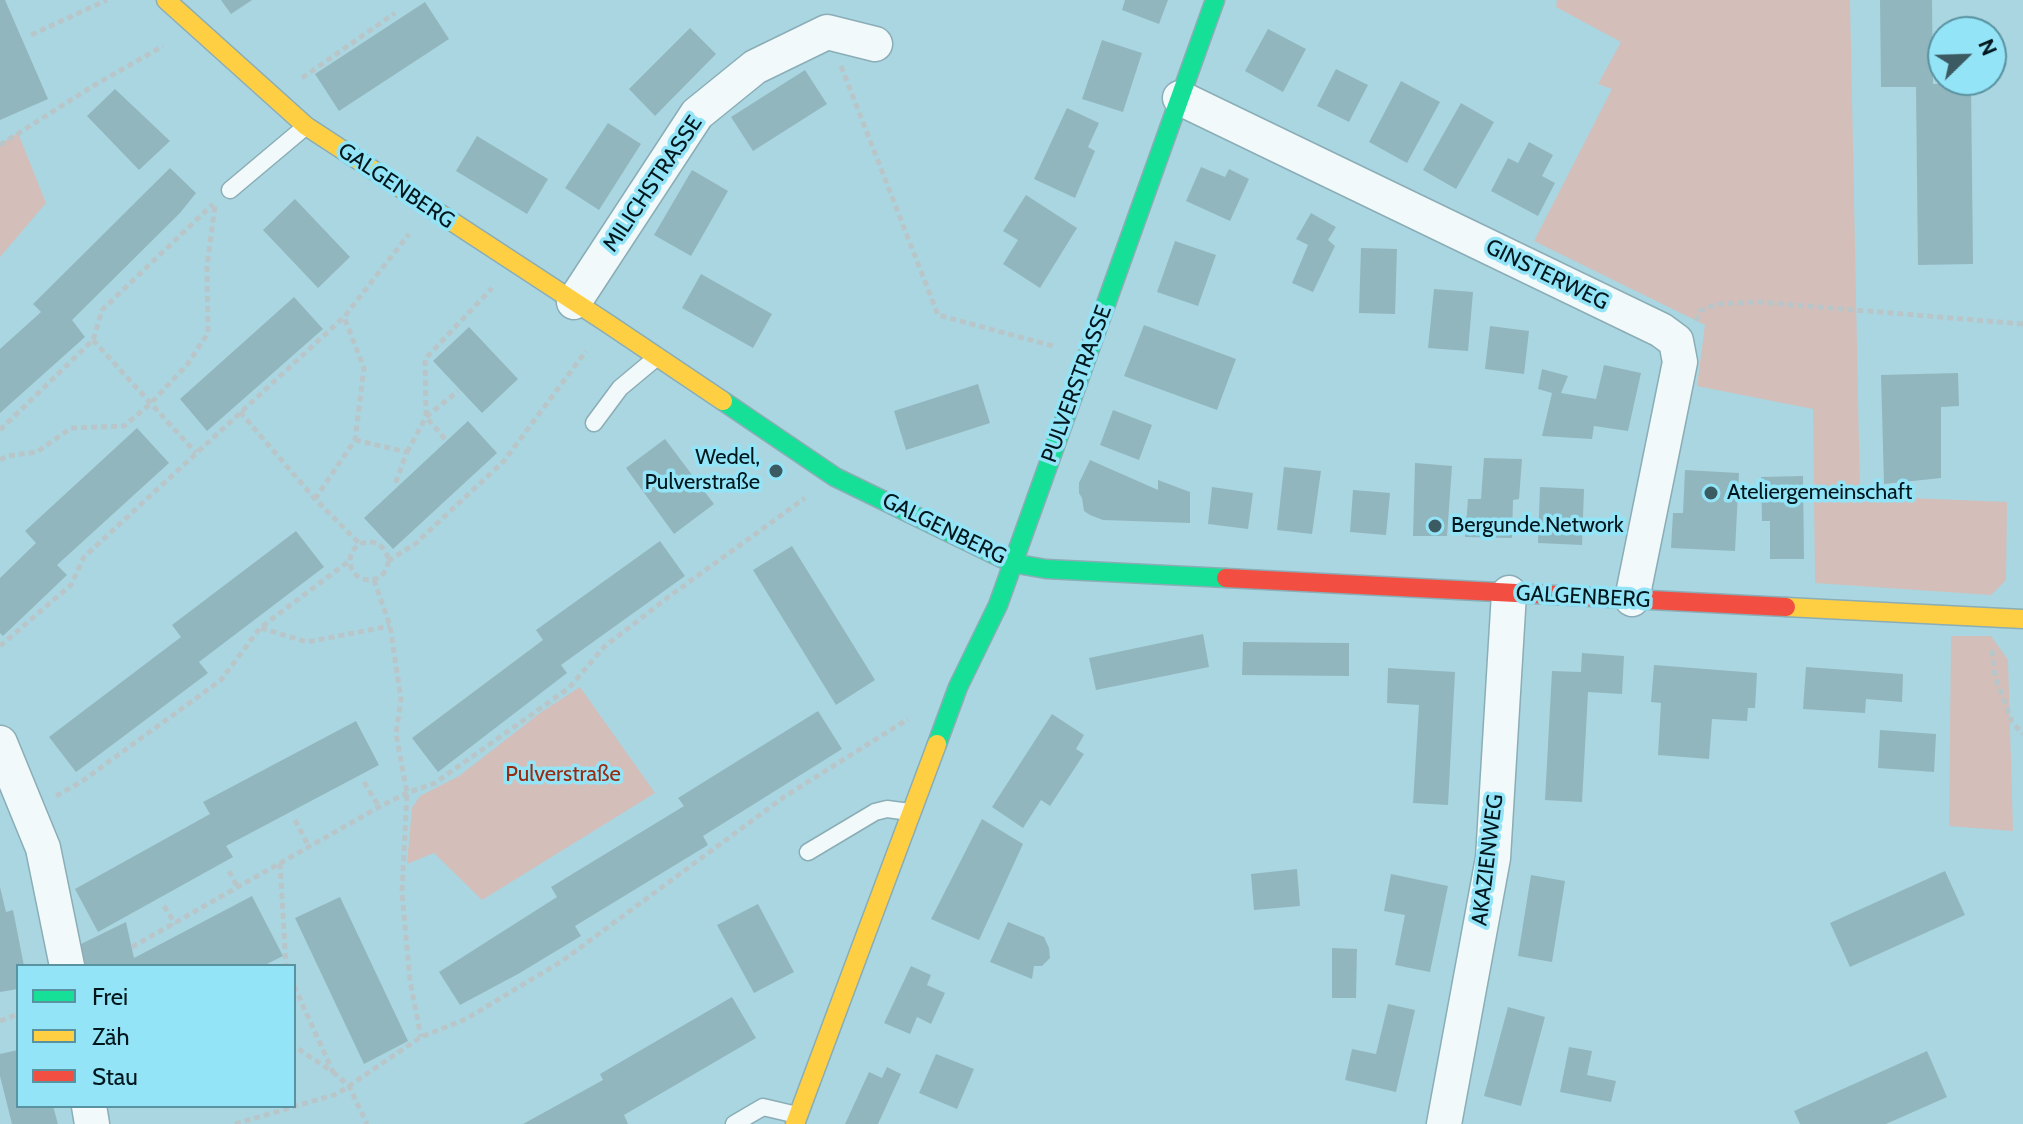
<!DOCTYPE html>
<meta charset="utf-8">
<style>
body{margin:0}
#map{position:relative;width:2023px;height:1124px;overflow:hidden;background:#aad6e1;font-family:Cabin,sans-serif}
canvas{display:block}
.legend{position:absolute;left:16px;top:964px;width:280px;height:144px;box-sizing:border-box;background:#94e4f7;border:2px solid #5992a0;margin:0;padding:10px 14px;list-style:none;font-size:24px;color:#00171d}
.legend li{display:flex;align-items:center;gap:16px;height:40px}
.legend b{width:40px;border:2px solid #5992a0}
.north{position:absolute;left:1927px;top:16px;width:80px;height:80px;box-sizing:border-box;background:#94e4f7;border:2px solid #5992a0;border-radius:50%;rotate:67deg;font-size:22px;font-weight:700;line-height:32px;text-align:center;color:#00171d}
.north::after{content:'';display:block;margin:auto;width:28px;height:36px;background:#3b5a62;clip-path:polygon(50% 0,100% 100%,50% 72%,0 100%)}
</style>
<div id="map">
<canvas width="2023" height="1124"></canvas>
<ul class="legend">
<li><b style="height:10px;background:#16e098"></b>Frei</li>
<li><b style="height:10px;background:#ffcf43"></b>Zäh</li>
<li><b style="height:10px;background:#f24e42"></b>Stau</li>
</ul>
<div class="north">N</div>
</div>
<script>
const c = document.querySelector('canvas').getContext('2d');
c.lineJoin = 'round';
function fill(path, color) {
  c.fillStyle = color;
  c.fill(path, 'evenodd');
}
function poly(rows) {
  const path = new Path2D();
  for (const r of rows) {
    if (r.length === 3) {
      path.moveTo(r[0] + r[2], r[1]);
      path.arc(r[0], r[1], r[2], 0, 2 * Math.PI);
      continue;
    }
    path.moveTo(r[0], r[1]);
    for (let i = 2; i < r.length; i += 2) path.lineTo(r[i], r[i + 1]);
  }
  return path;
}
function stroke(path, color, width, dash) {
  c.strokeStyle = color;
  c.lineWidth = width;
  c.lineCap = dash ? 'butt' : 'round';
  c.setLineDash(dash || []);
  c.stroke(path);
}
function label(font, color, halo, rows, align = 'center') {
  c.font = font + ' Cabin,sans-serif';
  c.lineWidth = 7;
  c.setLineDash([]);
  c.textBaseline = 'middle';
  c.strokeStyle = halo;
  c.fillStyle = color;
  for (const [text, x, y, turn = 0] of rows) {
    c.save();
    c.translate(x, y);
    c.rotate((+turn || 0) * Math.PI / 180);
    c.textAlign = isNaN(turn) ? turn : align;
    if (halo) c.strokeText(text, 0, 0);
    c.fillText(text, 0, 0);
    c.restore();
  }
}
const green = poly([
 [1557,0,1850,0,1860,496,2007,502,2006,580,1991,595,1815,583,1813,409,1697,386,1705,325,1534,241,1612,89,1598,84,1621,42,1556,7],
 [18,133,46,203,0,257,0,144],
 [1951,636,1991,636,2008,660,2013,831,1949,826],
 [580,687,655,793,482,900,434,853,407,864,412,808,420,796,459,776,540,713]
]);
const building = poly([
 [0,0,5,0,48,99,0,120],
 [221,0,252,0,231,14],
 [1125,0,1168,0,1159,24,1122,10],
 [1880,0,1932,0,1933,84,1971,83,1973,264,1918,265,1916,87,1881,87],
 [425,2,449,39,339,111,315,74],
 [690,28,716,54,655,116,629,89],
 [1268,29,1306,49,1283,92,1245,71],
 [1102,40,1142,53,1123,112,1082,99],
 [1336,69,1368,85,1349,122,1317,106],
 [805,70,827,104,753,151,731,117],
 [1401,81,1440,102,1407,163,1369,142],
 [115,89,170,141,139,170,87,116],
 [1461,103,1494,122,1456,189,1423,170],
 [1067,108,1099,123,1088,147,1095,151,1075,198,1034,179],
 [608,123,641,144,599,210,565,188],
 [477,136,548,179,527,214,456,171],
 [1529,142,1553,155,1542,176,1555,183,1538,216,1491,191,1508,158,1518,163],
 [1201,167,1225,177,1229,169,1249,179,1230,221,1186,201],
 [170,168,196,193,180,213,72,320,85,337,0,413,0,349,41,312,33,304],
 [692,170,728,191,691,256,654,235],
 [1026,195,1077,228,1040,288,1003,264,1018,240,1003,231],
 [295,199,350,257,318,288,263,230],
 [1311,213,1336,227,1328,240,1335,246,1313,292,1292,283,1308,245,1296,239],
 [1175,241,1216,255,1198,306,1157,292],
 [1361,248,1397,249,1395,314,1359,313],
 [701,274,772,314,753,348,682,308],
 [1434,289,1473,292,1468,351,1428,348],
 [294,297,323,329,207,431,180,399],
 [1144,325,1236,359,1217,410,1124,376],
 [1490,326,1529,331,1524,374,1485,369],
 [469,327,518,379,482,413,433,361],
 [1604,365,1641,373,1628,431,1594,426,1592,439,1542,436,1552,393,1538,389,1542,369,1568,376,1561,393,1596,399],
 [1958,373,1959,406,1941,407,1941,478,1884,484,1881,375],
 [978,384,990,423,906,450,894,411],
 [1113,410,1152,425,1139,460,1100,445],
 [468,421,497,453,393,549,364,518],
 [137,428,169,463,57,565,67,575,3,636,0,633,0,578,36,543,25,531],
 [665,439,714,504,674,534,626,468],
 [1484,458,1522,459,1519,499,1513,500,1512,538,1465,537,1468,499,1481,499],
 [1090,460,1158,490,1158,480,1190,492,1190,523,1103,520,1090,515,1084,511,1082,498,1079,493,1079,483],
 [1415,463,1452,466,1447,536,1413,536],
 [1284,467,1321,471,1312,534,1277,530],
 [1685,470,1739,473,1735,551,1671,548,1673,513,1683,513],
 [1803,476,1804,559,1770,559,1770,521,1762,521,1761,477],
 [1212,487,1253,493,1248,529,1208,524],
 [1540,487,1584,489,1582,545,1538,543],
 [1353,490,1390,493,1386,535,1350,532],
 [296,531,324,567,199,662,208,673,76,772,49,737,181,637,172,625],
 [660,541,685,576,561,665,567,673,438,772,412,738,543,640,536,630],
 [792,546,875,680,836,705,753,570],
 [1203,634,1209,667,1096,690,1089,658],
 [1243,642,1349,643,1349,676,1242,675],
 [1582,653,1624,656,1622,694,1588,692,1582,802,1545,800,1552,671,1581,672],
 [1654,665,1757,673,1755,708,1748,708,1747,721,1712,719,1709,759,1658,755,1661,703,1651,702],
 [1806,667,1903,674,1902,702,1866,699,1865,713,1803,709],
 [1388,668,1455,672,1448,805,1413,803,1419,705,1387,703],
 [818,711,842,749,703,836,708,845,575,926,581,936,518,974,460,1005,439,972,557,897,551,887,684,806,678,798],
 [1052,714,1084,735,1076,749,1084,754,1050,806,1041,800,1023,828,992,807],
 [356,721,379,765,226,846,233,857,98,932,75,889,210,814,203,802],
 [1880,730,1936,734,1934,772,1878,768],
 [982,819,1023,844,979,940,931,919],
 [1297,869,1300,906,1254,910,1251,874],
 [1945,871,1965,915,1850,967,1830,923],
 [1391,874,1448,886,1430,972,1395,965,1405,915,1384,911],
 [1531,875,1565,881,1552,962,1518,956],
 [0,887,6,912,13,910,24,966,18,966,18,989,0,992],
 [252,896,283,956,263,966,84,966,81,944,126,922,134,958],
 [340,897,408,1041,364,1064,295,918],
 [758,904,794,972,754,993,717,925],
 [1008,922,1044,937,1049,948,1050,958,1042,966,1034,966,1032,979,990,962],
 [1332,948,1357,949,1356,998,1332,998],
 [911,966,931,975,927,985,945,993,931,1024,917,1017,910,1034,884,1023],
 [732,997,756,1038,624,1115,628,1124,523,1124,603,1080,600,1074],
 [1388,1004,1415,1010,1396,1092,1345,1080,1352,1049,1376,1054],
 [1508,1007,1545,1017,1521,1106,1484,1096],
 [1569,1047,1592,1051,1587,1075,1616,1081,1611,1102,1560,1092],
 [18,1050,18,1106,53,1106,58,1124,12,1124,0,1076,0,1054],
 [1927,1051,1947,1097,1886,1124,1800,1124,1794,1111],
 [936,1054,974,1069,957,1109,919,1093],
 [887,1067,901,1074,878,1124,845,1124,869,1072,882,1078]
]);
const path = poly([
 [31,35,107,0],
 [841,66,938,315,1053,346],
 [302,78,395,13],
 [0,145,93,86,163,46],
 [1696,321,1700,311,1717,304,1759,302,2023,324],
 [93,340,196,453],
 [240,412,315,499,360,544],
 [0,430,93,340,102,310,213,204],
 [445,439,426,417,425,359,492,288],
 [355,440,407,452,395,484],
 [407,452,426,417,458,391],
 [0,460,7,456,37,452,71,428,124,426,150,404,187,365,208,333,207,266,215,206],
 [315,499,355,440,364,368,344,317],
 [369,561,19],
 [388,561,415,544,504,461,586,351],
 [374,580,390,626,401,699,396,734,407,793,402,892,410,981,421,1037],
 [261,628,307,642,390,626],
 [0,646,71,585,84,557,344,317,409,234],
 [1992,650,1995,676,2012,722,2023,734],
 [364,782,379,807],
 [56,796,81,782,221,680,260,628,349,561],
 [295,820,309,847],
 [280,863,286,966],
 [229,871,238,888],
 [164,906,175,924],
 [132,947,379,807,407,793,435,783,569,688,604,647,671,595,805,498],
 [294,986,333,1072,294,1046],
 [0,1021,18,1014],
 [333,1072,349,1086,367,1124],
 [235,1124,337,1094,421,1037,466,1019,562,961,784,797,908,719]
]);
const lane = poly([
 [230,190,305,127],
 [594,423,620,388,656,358],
 [808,852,875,812,887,809,910,812],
 [734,1124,763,1107,797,1115]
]);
const street = poly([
 [1180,98,1661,330,1676,341,1680,362,1632,599],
 [574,302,697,114,755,67,827,32,875,44],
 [0,743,43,848,67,966],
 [89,1106,92,1124],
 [1444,1124,1493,858,1509,593]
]);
const fast = poly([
 [723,401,835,477,1012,563,1046,569,1226,578],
 [937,744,958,687,998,605,1215,0]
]);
const slow = poly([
 [166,0,306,126,607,323,723,401],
 [1786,607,2023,619],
 [795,1124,937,744]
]);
const jam = poly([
 [1226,578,1786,607]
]);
const markers = [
 [776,471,8,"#3b5a62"],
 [1711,493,8,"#3b5a62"],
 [1435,526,8,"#3b5a62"]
];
const streetNames = [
 ["MILICHSTRASSE",653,184,-56],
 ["GALGENBERG",396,186,34],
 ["GINSTERWEG",1547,275,26],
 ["PULVERSTRASSE",1077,384,-70],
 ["GALGENBERG",944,529,26],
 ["GALGENBERG",1583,597,3],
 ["AKAZIENWEG",1488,860,-83]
];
const poiNames = [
 ["Wedel,",760,458,"right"],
 ["Pulverstraße",760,483,"right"],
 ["Ateliergemeinschaft",1727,493],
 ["Bergunde.Network",1451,526]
];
const parkNames = [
 ["Pulverstraße",563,775]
];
fill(green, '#d3beb9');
fill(building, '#92b6be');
stroke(lane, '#8aadb6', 19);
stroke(street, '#8aadb6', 37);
stroke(fast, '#8aadb6', 21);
stroke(slow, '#8aadb6', 21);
stroke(jam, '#8aadb6', 21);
stroke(path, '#b9c6c9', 5, [6, 4]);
stroke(lane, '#f2f9fa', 16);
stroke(street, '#f2f9fa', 34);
stroke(fast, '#16e098', 18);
stroke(slow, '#ffcf43', 18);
stroke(jam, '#f24e42', 18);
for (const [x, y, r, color] of markers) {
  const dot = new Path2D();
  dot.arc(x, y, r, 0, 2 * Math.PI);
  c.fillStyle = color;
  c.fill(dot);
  stroke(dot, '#94e4f7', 3);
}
label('22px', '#00171d', '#94e4f7', streetNames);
label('22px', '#00171d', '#94e4f7', poiNames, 'left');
label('22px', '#962c12', '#94e4f7', parkNames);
</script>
